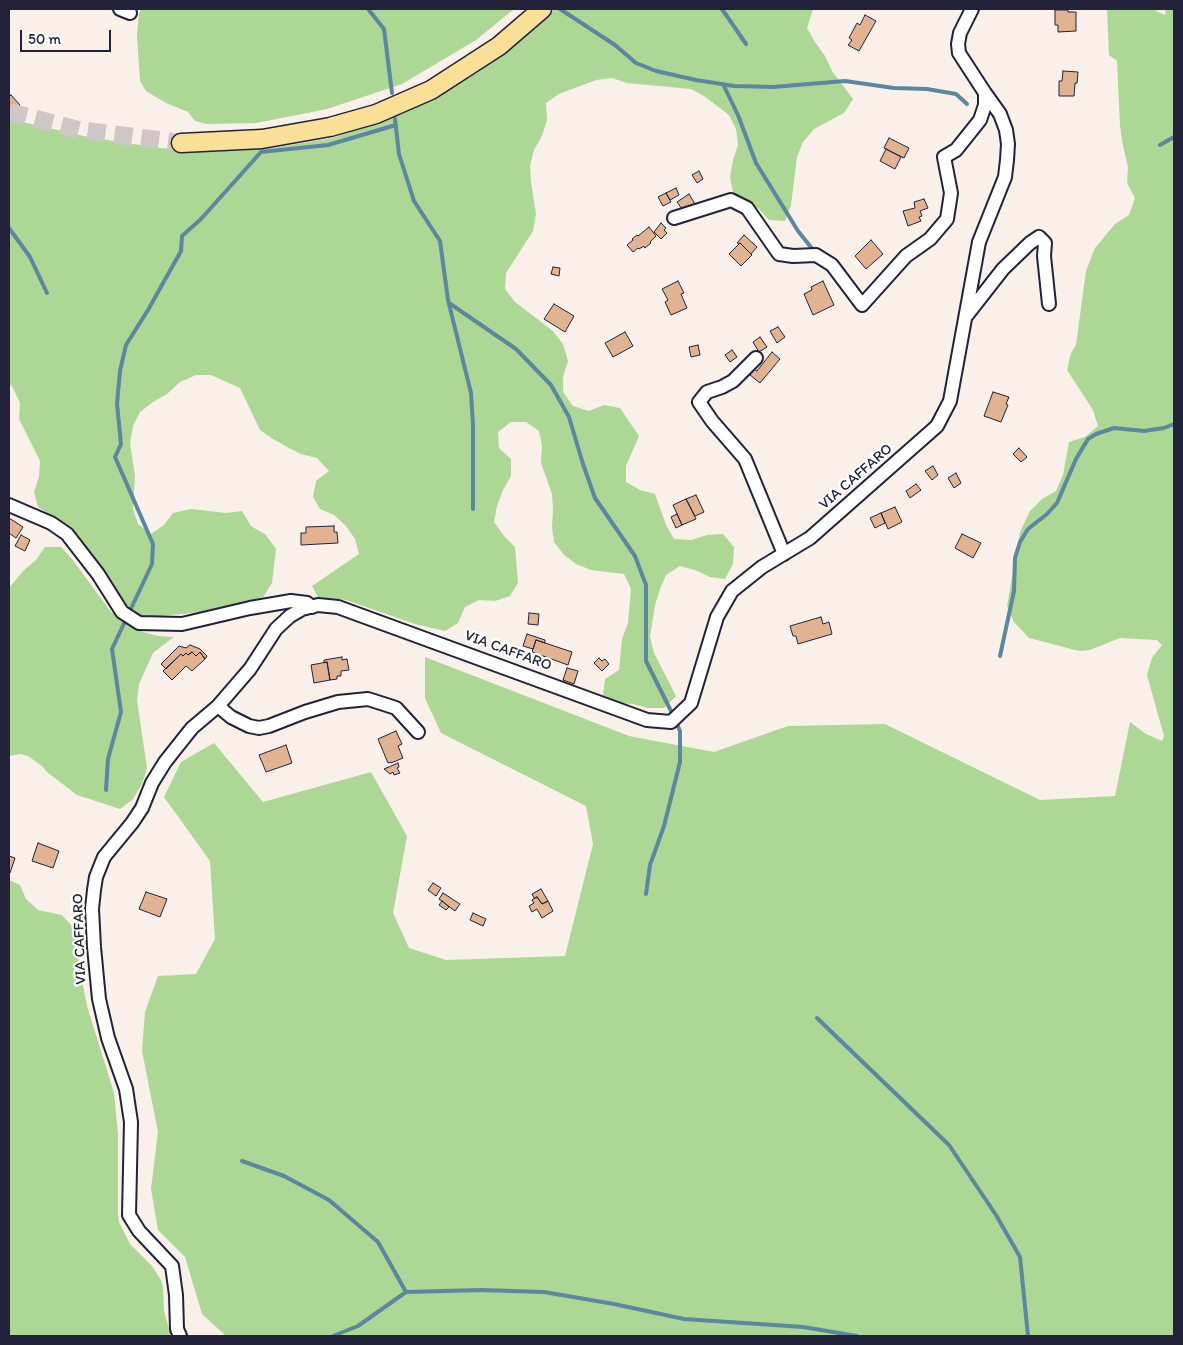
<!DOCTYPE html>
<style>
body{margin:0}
#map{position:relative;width:1183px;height:1345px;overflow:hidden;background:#f9f0e9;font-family:Itim,sans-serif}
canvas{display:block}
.frame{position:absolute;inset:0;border:10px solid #22223b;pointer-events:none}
.scale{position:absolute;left:20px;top:30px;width:91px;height:22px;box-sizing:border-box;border:2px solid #22223b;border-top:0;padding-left:6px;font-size:15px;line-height:18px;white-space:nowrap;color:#22223b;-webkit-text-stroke:4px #fff;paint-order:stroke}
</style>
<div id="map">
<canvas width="1183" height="1345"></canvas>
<div class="frame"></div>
<div class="scale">50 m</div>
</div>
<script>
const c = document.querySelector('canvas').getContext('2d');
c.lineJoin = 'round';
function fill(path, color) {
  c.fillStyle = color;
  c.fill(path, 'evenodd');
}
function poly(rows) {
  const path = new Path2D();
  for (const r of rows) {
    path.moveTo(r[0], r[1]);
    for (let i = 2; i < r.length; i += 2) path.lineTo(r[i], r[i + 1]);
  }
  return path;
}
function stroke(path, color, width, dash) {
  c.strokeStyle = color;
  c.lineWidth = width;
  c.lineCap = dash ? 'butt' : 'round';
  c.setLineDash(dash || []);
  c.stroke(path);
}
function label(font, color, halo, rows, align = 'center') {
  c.font = font + ' Itim,sans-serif';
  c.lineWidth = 4.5;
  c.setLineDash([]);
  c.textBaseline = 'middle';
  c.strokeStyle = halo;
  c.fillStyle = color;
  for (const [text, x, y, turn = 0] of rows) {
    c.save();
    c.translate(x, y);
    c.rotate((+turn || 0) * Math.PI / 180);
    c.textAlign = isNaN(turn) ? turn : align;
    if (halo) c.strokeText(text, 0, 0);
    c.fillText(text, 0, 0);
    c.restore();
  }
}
const green = poly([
 [142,9,514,9,476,40,402,84,327,109,256,123,207,124,195,121,188,112,166,103,146,91,140,81,137,36,139,13],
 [555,9,813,9,807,28,815,42,825,56,832,71,853,99,844,113,814,129,803,142,797,157,791,205,785,221,769,220,759,209,733,192,730,177,733,160,738,145,736,129,729,115,704,96,691,89,627,83,612,78,596,80,559,94,546,103,547,120,542,136,534,150,530,166,531,182,536,214,533,231,506,273,505,289,515,302,553,331,563,344,568,361,563,377,563,392,573,406,589,411,604,405,620,408,639,436,626,466,626,482,640,490,655,494,666,525,674,539,691,540,707,535,723,534,734,547,733,564,725,579,710,577,695,570,680,566,666,575,660,589,655,605,650,637,654,653,676,696,664,708,648,708,633,704,617,703,603,695,605,679,619,670,622,639,628,623,631,589,624,574,591,570,576,564,564,555,554,542,552,527,553,509,552,494,541,463,542,446,539,431,526,422,511,422,498,432,499,448,511,459,511,476,503,490,497,506,494,522,504,536,515,547,518,583,510,596,495,601,479,600,465,607,458,623,445,631,415,624,346,600,318,597,312,586,359,554,355,539,346,526,334,515,320,509,313,497,316,481,329,471,317,458,301,454,287,447,273,439,260,430,240,388,211,375,196,375,180,382,167,394,153,402,140,412,133,426,130,443,135,476,133,509,138,524,151,534,164,525,173,513,191,509,226,513,242,511,251,526,266,535,276,549,272,583,263,597,209,611,143,618,129,609,71,528,38,507,34,492,39,477,40,461,19,419,20,403,13,388,9,383,9,119,88,137,159,148,214,151,273,148,332,138,387,120,430,101,477,73,527,33],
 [1107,9,1155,9,1156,11,1165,15,1166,9,1174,9,1174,1336,226,1336,202,1314,185,1257,158,1230,151,1189,158,1132,142,1051,145,1012,158,976,196,974,215,939,210,861,164,797,181,762,214,743,263,802,371,772,407,836,393,913,409,948,446,960,565,956,593,844,586,806,441,733,425,698,425,657,629,736,714,752,788,726,885,724,1040,800,1115,796,1130,722,1146,734,1162,741,1164,736,1147,675,1152,658,1162,645,1157,640,1120,638,1090,650,1079,651,1029,638,1014,622,1007,606,1020,532,1030,511,1042,499,1056,491,1063,475,1069,442,1085,437,1098,426,1093,410,1067,370,1071,353,1076,345,1086,271,1095,248,1115,224,1129,215,1135,198,1127,183,1128,167,1122,141,1120,125,1117,61,1109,55],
 [45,547,61,547,72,559,111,612,143,632,158,636,174,637,153,653,139,684,137,700,147,768,142,784,133,799,120,809,77,795,47,772,42,766,28,756,20,754,9,756,9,588,24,570,36,560],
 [9,880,20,885,26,899,38,910,62,915,73,927,78,943,79,966,87,1006,114,1093,118,1134,118,1214,119,1222,130,1244,152,1266,161,1280,163,1287,164,1311,171,1336,9,1336]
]);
const stream = poly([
 [368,9,384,29,392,93],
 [560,9,615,45,636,63,656,71,696,80,734,86,773,87,845,81,894,88,927,89,956,94,967,104],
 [722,9,746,44],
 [723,84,738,115,756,163,798,231,814,251],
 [395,119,399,154,414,201,440,241,448,300,471,393,473,425,473,509],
 [1160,145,1174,137],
 [9,228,30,257,47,293],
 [449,303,516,349,551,385,569,417,583,464,595,498,635,556,646,585,646,661,673,715],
 [1000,656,1014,591,1015,558,1020,542,1028,529,1047,514,1057,503,1076,459,1088,439,1096,434,1114,428,1144,431,1164,428,1174,424],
 [106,790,108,759,121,712,112,649,152,564,153,544,115,457,121,444,117,404,120,371,126,345,148,310,181,251,182,236,201,219,261,152,328,145,396,125],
 [646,894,650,865,664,826,680,762,680,731,676,722],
 [817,1018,949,1145,996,1215,1020,1257,1028,1336],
 [242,1161,284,1176,329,1200,378,1242,406,1292],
 [333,1336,358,1326,406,1292,481,1290,544,1292,614,1304,684,1319,803,1327,857,1336]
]);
const building = poly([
 [1055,10,1068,10,1068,12,1076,12,1076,31,1058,32,1058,25,1055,25,1055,10],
 [865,15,876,21,859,51,848,45,852,40,849,38,857,23,860,25,865,15],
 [1063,71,1078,72,1077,83,1075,83,1074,96,1059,96,1059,81,1062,81,1063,71],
 [11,95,20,105,13,110,9,105,9,97,11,95],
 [889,138,909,148,904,158,884,148,889,138],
 [886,149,901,157,895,169,880,161,886,149],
 [699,171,703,179,697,183,692,175,699,171],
 [676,188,679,195,670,200,666,193,676,188],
 [666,193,671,202,663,206,658,197,666,193],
 [689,194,695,204,688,209,686,206,682,209,677,202,689,194],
 [924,199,928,208,920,211,922,216,919,217,921,221,908,226,903,211,915,208,914,202,924,199],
 [661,223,666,228,664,230,667,233,661,239,654,232,661,223],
 [649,227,656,236,650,242,651,243,645,248,644,246,639,249,638,248,633,252,627,245,633,240,632,239,637,235,638,236,649,227],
 [744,235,757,247,751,254,740,243,739,244,737,243,744,235],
 [871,240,883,254,866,269,855,256,871,240],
 [740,243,752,255,741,266,729,254,740,243],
 [553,267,560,268,559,276,551,274,553,267],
 [678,281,684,293,681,294,687,308,671,315,665,302,668,300,662,289,678,281],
 [823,281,834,305,813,315,804,294,812,290,811,287,823,281],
 [554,304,574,316,565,332,544,319,554,304],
 [778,327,785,337,777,343,770,331,778,327],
 [625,332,633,346,613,357,605,343,625,332],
 [760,337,767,347,759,352,753,342,760,337],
 [698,345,700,355,691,357,689,347,698,345],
 [732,350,737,357,730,362,725,355,732,350],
 [772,352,780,359,760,383,750,375,754,369,757,371,772,352],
 [993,392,1009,397,1006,404,1008,405,1001,422,984,416,993,392],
 [1019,448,1027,457,1021,462,1013,454,1019,448],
 [933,466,938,475,932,480,925,471,933,466],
 [956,473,961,483,954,488,948,478,956,473],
 [916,484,921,490,910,498,906,491,916,484],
 [696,495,704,512,695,516,686,499,696,495],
 [686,499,696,519,682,525,673,505,686,499],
 [895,507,902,522,888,529,881,513,895,507],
 [881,513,885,523,875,528,870,518,881,513],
 [677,514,682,525,676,528,671,517,677,514],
 [9,518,23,527,16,538,9,533,9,518],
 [334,526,334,532,337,532,338,543,301,545,301,533,306,533,306,527,334,526],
 [962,534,981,543,973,558,955,548,962,534],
 [21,535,30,540,25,551,15,546,21,535],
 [529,613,539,614,538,625,528,624,529,613],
 [821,617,823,624,829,622,832,634,798,644,796,636,793,636,790,626,821,617],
 [527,634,545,640,545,643,536,640,533,649,523,646,527,634],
 [536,640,572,652,568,665,532,652,536,640],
 [190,645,200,649,207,656,205,659,200,652,196,656,192,652,188,655,186,653,183,656,181,654,166,669,161,664,179,646,186,648,190,645],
 [192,652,196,656,200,652,205,659,192,671,186,666,172,680,163,671,181,654,183,656,186,653,188,655,192,652],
 [342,657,342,660,347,659,349,670,341,671,341,676,337,676,337,679,330,680,327,662,324,663,324,660,342,657],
 [599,658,602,661,605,659,609,664,602,671,594,663,599,658],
 [327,662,330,680,314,683,311,665,327,662],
 [567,668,578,671,574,684,563,680,567,668],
 [396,731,402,744,398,746,403,758,391,763,391,762,388,763,378,739,396,731],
 [286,745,292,763,266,772,259,755,286,745],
 [398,763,399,767,397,768,400,773,394,775,393,772,390,774,384,769,398,763],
 [38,843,59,851,53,868,32,861,38,843],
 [9,856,15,858,10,873,9,873,9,856],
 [433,883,441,888,436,896,428,890,433,883],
 [541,889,548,901,542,904,537,897,534,898,532,894,541,889],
 [146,892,167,899,160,917,139,909,146,892],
 [443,893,460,904,455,911,439,899,443,893],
 [537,897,542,904,548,901,553,911,542,918,537,909,532,912,529,906,534,903,532,900,537,897],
 [442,901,449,907,446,910,439,905,442,901],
 [473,913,486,919,483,926,470,920,473,913]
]);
const highwayTunnel = poly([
 [9,112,79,130,181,143]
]);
const minor = poly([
 [120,9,130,13],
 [674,218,731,200,747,208,779,254,793,256,816,255,832,265,862,305,906,256,930,239,947,219,951,193,944,157,956,150,980,120,985,105,985,93],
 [967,315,1003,269,1030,243,1039,237,1045,243,1044,256,1049,304],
 [756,358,733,381,722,387,707,392,699,402,712,421,745,459,784,554],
 [9,505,51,523,67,534,98,574,122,612,139,623,182,624,250,608,291,601,307,603,312,607],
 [218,706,231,717,249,726,259,728,269,726,305,712,338,702,368,699,396,708,418,732],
 [180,1336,177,1329,176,1295,172,1266,139,1231,129,1215,131,1122,126,1089,108,1038,99,999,94,947,92,909,94,890,96,877,104,857,132,823,142,808,152,783,165,762,192,728,218,706,250,669,276,629,290,616,302,609,318,605,338,607,647,720,671,722,691,703,717,617,732,591,762,567,810,538,937,426,950,401,979,242,1005,177,1007,160,1008,144,1006,130,1000,114,985,93,959,53,958,44,960,33,972,9]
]);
const highway = poly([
 [181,143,262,139,330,127,376,114,431,90,499,46,542,9]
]);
const streetNames = [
 ["VIA CAFFARO",856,477,-41],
 ["VIA CAFFARO",508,651,20],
 ["VIA CAFFARO",80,939,-92]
];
fill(green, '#acd795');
stroke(stream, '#5c87a0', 4);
fill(building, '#e1b391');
stroke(building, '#22223b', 1);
stroke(highwayTunnel, '#cec7c6', 18, [18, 9]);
stroke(minor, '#22223b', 16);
stroke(highway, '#22223b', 21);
stroke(minor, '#fff', 12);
stroke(highway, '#fadf96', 18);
label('15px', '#22223b', '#fff', streetNames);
</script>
